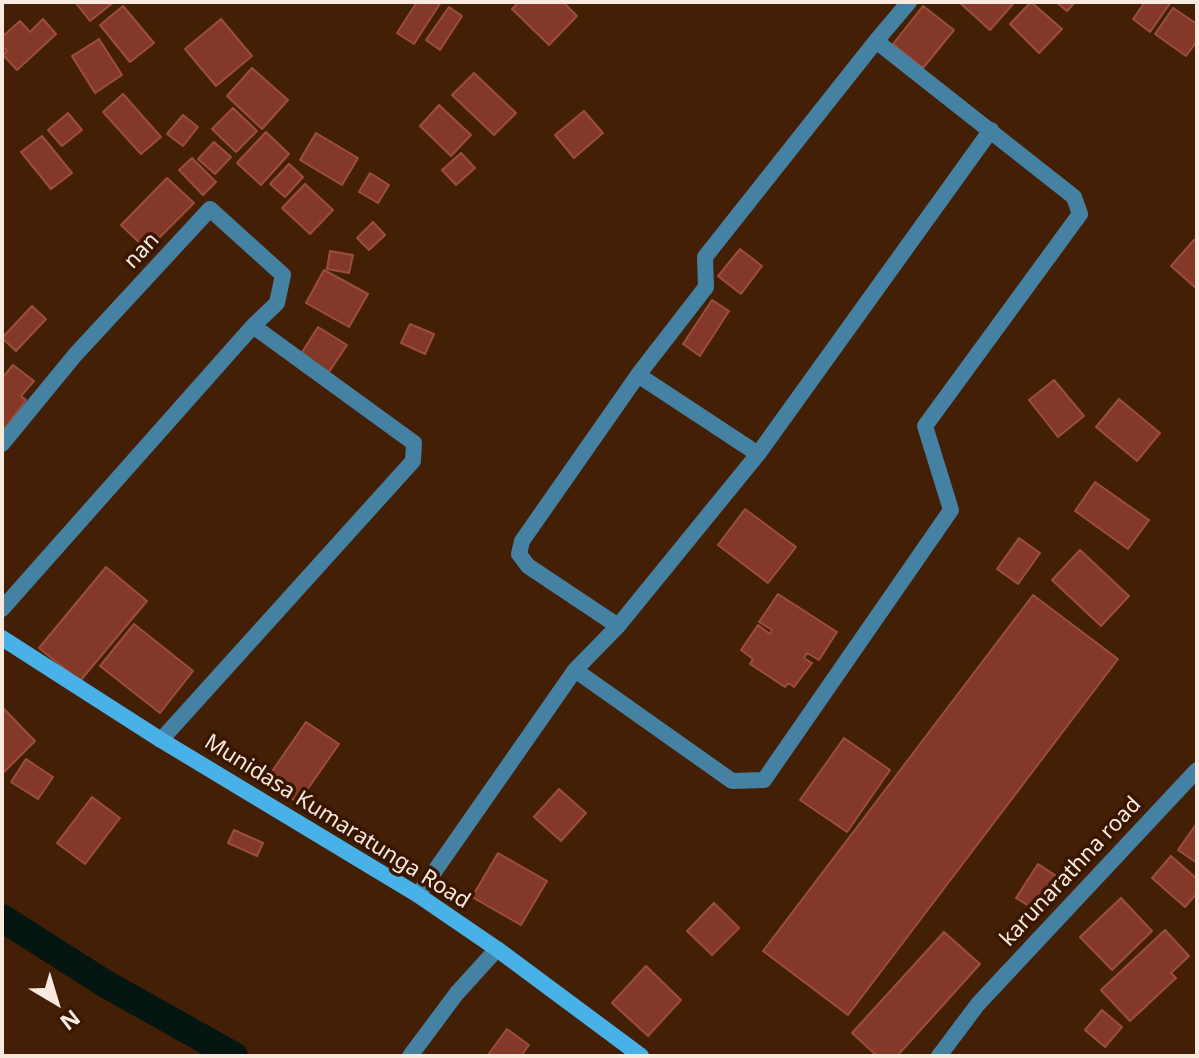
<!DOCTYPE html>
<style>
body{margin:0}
#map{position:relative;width:1199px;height:1058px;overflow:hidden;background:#432005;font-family:"Noto Sans",sans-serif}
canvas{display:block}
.frame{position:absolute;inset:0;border:4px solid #f9eae0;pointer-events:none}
.north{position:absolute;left:16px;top:962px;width:80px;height:80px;-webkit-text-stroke:6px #381600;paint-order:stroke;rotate:142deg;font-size:22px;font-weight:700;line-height:32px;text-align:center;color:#f9eae0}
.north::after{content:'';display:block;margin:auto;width:28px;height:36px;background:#f9eae0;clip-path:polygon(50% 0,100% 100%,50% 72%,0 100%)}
</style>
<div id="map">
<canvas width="1199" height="1058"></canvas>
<div class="frame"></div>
<div class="north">N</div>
</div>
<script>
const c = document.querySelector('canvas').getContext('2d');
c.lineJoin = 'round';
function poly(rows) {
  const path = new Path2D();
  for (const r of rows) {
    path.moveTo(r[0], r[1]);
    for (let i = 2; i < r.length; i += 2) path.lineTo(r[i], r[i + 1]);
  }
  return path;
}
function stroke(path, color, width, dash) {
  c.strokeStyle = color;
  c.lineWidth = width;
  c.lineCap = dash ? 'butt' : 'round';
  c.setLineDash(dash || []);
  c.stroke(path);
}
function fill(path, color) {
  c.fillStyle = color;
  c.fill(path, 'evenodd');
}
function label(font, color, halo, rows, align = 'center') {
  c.font = font + ' "Noto Sans",sans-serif';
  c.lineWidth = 7;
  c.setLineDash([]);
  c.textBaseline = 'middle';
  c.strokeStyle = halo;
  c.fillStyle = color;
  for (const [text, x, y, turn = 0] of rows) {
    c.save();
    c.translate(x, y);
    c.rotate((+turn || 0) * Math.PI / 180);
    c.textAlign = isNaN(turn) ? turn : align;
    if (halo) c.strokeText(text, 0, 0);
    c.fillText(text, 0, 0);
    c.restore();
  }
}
const canal = poly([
 [2,918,104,983,234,1056]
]);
const building = poly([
 [75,2,114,2,90,21,75,2],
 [417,2,441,2,414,44,397,33,417,2],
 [519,2,563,2,577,16,549,45,512,9,519,2],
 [959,2,1011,2,1013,4,990,30,959,2],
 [1031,2,1062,29,1039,53,1010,24,1031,2],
 [1056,2,1075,2,1067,11,1056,2],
 [1145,2,1171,2,1150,32,1133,19,1145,2],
 [123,6,154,43,130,62,100,25,123,6],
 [923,6,954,30,923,68,893,44,923,6],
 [449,7,462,16,440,50,426,40,449,7],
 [1173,8,1197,24,1197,41,1186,56,1155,34,1173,8],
 [43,19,56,34,17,70,3,55,7,51,2,46,2,37,20,21,30,32,43,19],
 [221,19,252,56,216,86,185,49,221,19],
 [99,39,122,75,95,93,72,56,99,39],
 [252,68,288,100,262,129,227,96,252,68],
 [474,73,516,113,494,135,452,95,474,73],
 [123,94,161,137,141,154,103,112,123,94],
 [439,105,471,135,451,156,420,126,439,105],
 [233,108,257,131,236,152,212,129,233,108],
 [584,111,603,133,574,158,555,135,584,111],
 [68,113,82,130,62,146,48,130,68,113],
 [183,115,198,127,183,146,167,134,183,115],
 [266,132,289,154,261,185,237,163,266,132],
 [316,133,358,158,342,185,300,160,316,133],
 [42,136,72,173,51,189,21,152,42,136],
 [214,142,231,157,215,174,198,159,214,142],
 [461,153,475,168,456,185,442,170,461,153],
 [192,158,216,182,203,195,179,170,192,158],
 [289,164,303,177,285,197,270,184,289,164],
 [370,173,389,185,378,203,359,192,370,173],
 [167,178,194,203,147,250,121,225,167,178],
 [305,184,333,210,310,234,282,208,305,184],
 [373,222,385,235,369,250,357,238,373,222],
 [1194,240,1197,242,1197,289,1171,266,1194,240],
 [740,249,762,266,741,294,718,276,740,249],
 [330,251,353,255,349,273,327,269,330,251],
 [324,270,368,294,349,327,306,303,324,270],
 [712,300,729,311,700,356,683,344,712,300],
 [32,306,46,319,16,351,2,338,32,306],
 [410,324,434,334,425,354,401,343,410,324],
 [318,327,347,345,327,375,299,357,318,327],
 [13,365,34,381,21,396,26,400,2,432,2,378,13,365],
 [1054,380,1084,416,1058,437,1029,400,1054,380],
 [1119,399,1160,433,1137,461,1096,427,1119,399],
 [1095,482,1149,520,1128,549,1075,511,1095,482],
 [745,509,796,547,768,583,718,545,745,509],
 [1019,538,1040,553,1018,584,997,569,1019,538],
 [1080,550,1129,596,1101,626,1052,580,1080,550],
 [106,567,147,601,80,681,39,648,106,567],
 [778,594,837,632,819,660,807,653,804,658,812,663,794,687,788,683,785,687,750,664,753,659,741,650,758,625,770,634,772,630,759,622,778,594],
 [1033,595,1118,659,848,1015,763,951,1033,595],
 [134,624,193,671,160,713,100,666,134,624],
 [2,707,35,741,3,773,2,773,2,707],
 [306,722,339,744,298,803,266,780,306,722],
 [844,738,890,770,847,832,800,800,844,738],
 [26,759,53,777,38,799,11,782,26,759],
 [559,789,586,813,561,841,534,817,559,789],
 [92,797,120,818,85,864,57,843,92,797],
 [1197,823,1197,863,1178,850,1197,823],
 [234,830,263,843,257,856,228,843,234,830],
 [498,853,547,881,521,925,472,897,498,853],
 [1171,856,1197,879,1197,893,1185,907,1152,878,1171,856],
 [1038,864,1055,875,1034,909,1016,898,1038,864],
 [1121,898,1152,931,1112,970,1080,937,1121,898],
 [714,903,739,928,712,955,687,931,714,903],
 [1165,930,1189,956,1171,973,1176,978,1130,1021,1101,990,1165,930],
 [944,932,980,964,897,1056,877,1056,852,1033,944,932],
 [646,966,681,1000,648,1036,612,1003,646,966],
 [1102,1010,1122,1027,1105,1047,1085,1030,1102,1010],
 [507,1029,529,1045,521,1056,487,1056,507,1029]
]);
const street = poly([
 [876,41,909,2],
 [2,444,75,355,210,209,283,275,277,303,253,326],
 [758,454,991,130],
 [2,609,253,326,414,443,413,461,161,740],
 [618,626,528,566,519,554,522,541,638,375],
 [418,895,575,670,618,626,758,454,638,375,706,287,705,257,876,41,1074,197,1080,214,925,426,951,510,764,780,732,781,575,670],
 [410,1056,457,993,497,949],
 [939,1056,978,1004,1197,770]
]);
const secondary = poly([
 [2,638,161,740,418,895,497,949,641,1056]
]);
const streetNames = [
 ["nan",142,251,-47],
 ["Munidasa Kumaratunga Road",337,822,32],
 ["karunarathna road",1071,872,-47]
];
stroke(canal, '#051511', 28);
fill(building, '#843827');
stroke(building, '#9c4e3c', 2);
stroke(street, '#4481a3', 16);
stroke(secondary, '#48b2e8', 16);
label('22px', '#f9eae0', '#381600', streetNames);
</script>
